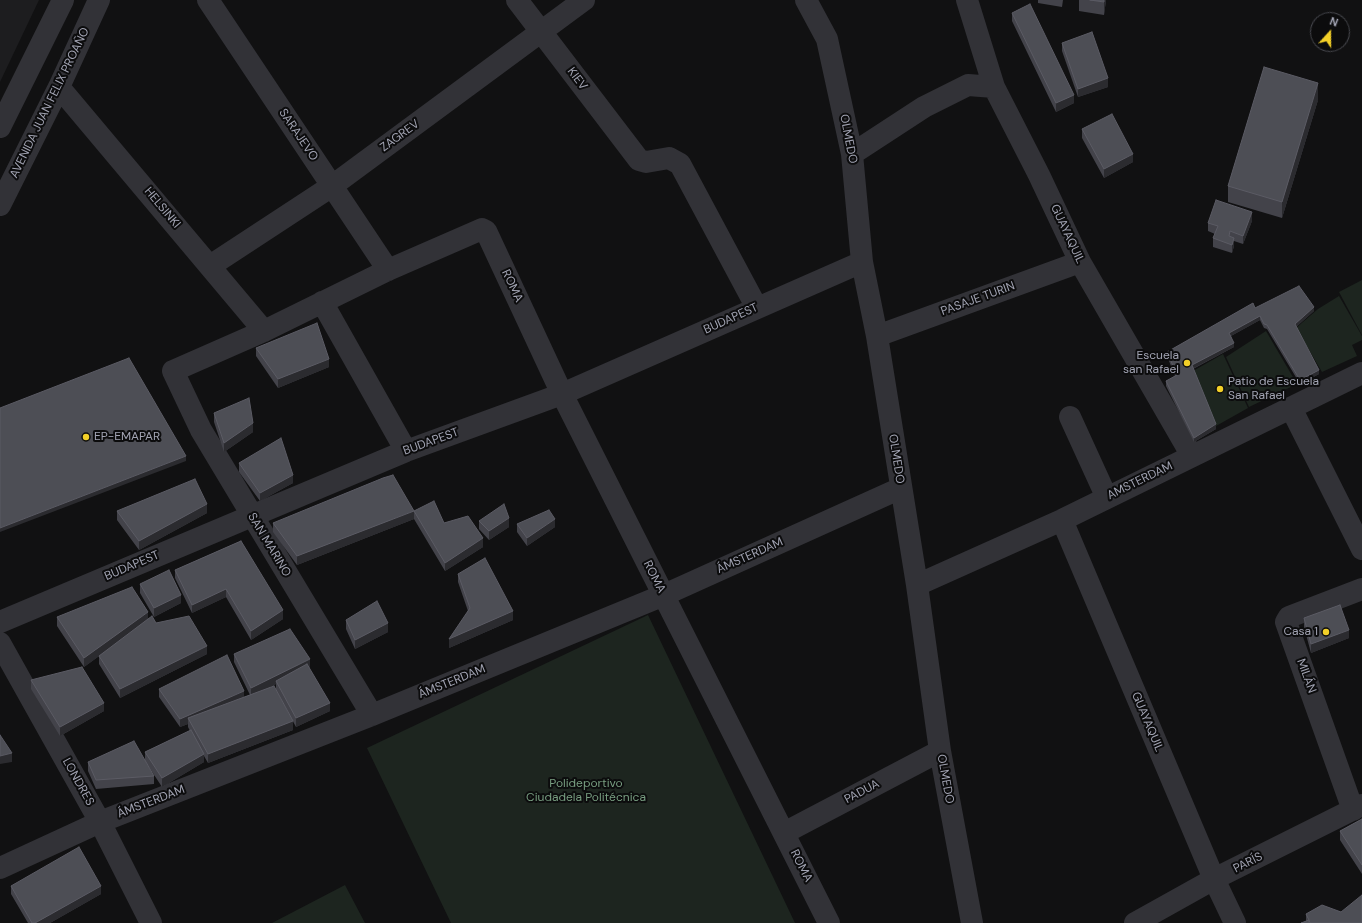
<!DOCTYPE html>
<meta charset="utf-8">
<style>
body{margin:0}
#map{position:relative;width:1362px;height:923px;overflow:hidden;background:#111112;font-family:"DM Sans",sans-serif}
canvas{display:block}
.north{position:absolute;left:1310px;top:12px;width:40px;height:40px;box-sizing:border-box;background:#0c0c0d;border:1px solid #48494f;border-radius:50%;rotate:21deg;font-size:11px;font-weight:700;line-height:16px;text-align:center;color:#a2a4b3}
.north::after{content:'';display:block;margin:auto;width:14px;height:18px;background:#f3d028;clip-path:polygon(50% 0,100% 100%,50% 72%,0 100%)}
</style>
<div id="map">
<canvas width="1362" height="923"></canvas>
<div class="north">N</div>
</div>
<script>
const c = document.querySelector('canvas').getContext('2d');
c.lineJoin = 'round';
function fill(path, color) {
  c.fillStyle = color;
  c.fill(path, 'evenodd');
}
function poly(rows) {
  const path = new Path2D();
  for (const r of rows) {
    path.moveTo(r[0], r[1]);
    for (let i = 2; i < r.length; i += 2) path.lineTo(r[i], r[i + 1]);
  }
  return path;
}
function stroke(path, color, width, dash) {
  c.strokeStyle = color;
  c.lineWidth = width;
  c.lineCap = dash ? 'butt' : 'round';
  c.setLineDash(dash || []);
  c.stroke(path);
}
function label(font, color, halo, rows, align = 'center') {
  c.font = font + ' "DM Sans",sans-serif';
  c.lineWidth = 4;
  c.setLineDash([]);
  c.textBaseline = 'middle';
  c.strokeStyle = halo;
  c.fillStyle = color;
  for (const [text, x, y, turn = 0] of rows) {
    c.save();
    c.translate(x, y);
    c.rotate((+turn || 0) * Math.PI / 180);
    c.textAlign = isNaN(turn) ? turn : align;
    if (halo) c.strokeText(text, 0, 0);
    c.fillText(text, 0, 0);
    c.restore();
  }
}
const built = poly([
 [0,0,39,0,0,82]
]);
const green = poly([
 [1362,280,1362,335,1339,292],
 [1339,296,1362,336,1362,340,1352,345,1357,356,1322,372,1296,328,1318,309],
 [1266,331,1297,384,1249,407,1226,357],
 [1223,354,1248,408,1216,426,1193,371],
 [648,615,795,923,451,923,367,748],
 [345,885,365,923,272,923]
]);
const minor = poly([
 [208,0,388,270],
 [517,0,639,160,646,162,669,158,680,164,757,308],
 [806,0,827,39,852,154,862,262,877,336,917,585,940,751,972,923],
 [967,0,994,87,1039,175,1080,262,1192,456],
 [59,87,264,331],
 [0,127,63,0],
 [852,154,924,107,968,85,994,87],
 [0,205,59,87,99,0],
 [210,266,332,186,584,0],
 [322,302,406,451],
 [877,336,1080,262],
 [1291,408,1362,549],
 [1070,417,1107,498],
 [1062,520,1214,879,1235,923],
 [917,585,1062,520,1362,373],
 [0,622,406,451,562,394,862,262],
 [0,643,100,822,151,923],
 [372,715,201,430,173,371,264,331,388,270,482,229,486,231,562,394,829,923],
 [1353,810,1286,622,1289,617,1362,589],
 [784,833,940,751],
 [0,868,100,822,372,715,664,595,901,488],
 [1135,923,1214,879,1362,805]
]);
const wall = poly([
 [1038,0,1063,0,1062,7,1038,3],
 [1079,0,1106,0,1104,15,1079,11],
 [1012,13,1074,103,1056,112,1012,21],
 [1062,43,1108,87,1078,97,1062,51],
 [1318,100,1282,218,1228,202,1228,186],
 [1082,129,1133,162,1104,178,1082,138],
 [1252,221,1243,244,1234,241,1234,246,1232,253,1213,247,1213,238,1215,234,1208,231,1208,223],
 [1255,308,1314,311,1296,327,1319,374,1300,384,1267,329,1264,328,1260,320,1231,336,1234,347,1193,369,1216,429,1194,442,1166,386,1166,381,1175,376,1167,356,1167,352],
 [256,348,329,367,278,388,256,356],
 [214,413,253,432,224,452,214,422],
 [239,463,293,483,260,501,239,472],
 [117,511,207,513,139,550,117,520],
 [414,511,444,523,483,547,445,571,414,519],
 [414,519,297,565,273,532,273,523],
 [479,521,509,527,489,540,479,529],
 [517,524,555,527,527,546,517,532],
 [241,541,283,619,251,640,226,597,192,613,175,578,175,570],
 [458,574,513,620,449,648,468,611,458,582],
 [140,584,181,603,154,617,140,593],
 [57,617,148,620,156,623,207,654,120,698,99,664,99,656,84,667,57,626],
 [1304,618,1349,638,1311,653,1304,627],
 [346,620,388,632,355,649,346,629],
 [234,654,310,667,309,668,330,711,296,727,276,690,276,684,270,687,293,730,208,763,204,756,204,762,162,787,145,761,145,752,190,731,188,727,188,724,180,727,159,697,159,689,244,697,250,695,234,662],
 [31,680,104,711,60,736,31,689],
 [88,762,154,776,154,784,96,789,88,771],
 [1362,819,1362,874,1340,840,1340,831],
 [11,886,101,894,50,923,28,923,11,894],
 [1341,912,1362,923,1301,923,1306,921,1306,914]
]);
const shadedWall = poly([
 [1104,0,1106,0,1104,15],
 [1108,78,1108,87,1078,97,1078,89],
 [1318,83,1318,100,1282,218,1282,202],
 [1074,95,1074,103,1056,112,1056,103],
 [1133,154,1133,162,1104,178,1104,169],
 [1252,212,1252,221,1243,244,1243,236],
 [1234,238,1234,246,1232,253,1232,245],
 [1314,307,1314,311,1295,328,1295,324],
 [1260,316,1260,320,1229,337,1229,333],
 [1234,343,1234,347,1192,369,1192,365],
 [329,359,329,367,278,388,278,379],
 [1319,370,1319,374,1300,384,1300,380],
 [253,423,253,432,224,452,224,443],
 [1216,424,1216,429,1194,442,1194,438],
 [186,456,186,461,0,532,0,528],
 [293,475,293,483,260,501,260,493],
 [207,504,207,513,139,550,139,541],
 [414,511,414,519,297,565,297,556],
 [509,518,509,527,489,540,489,531],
 [555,519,555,527,527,546,527,538],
 [483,538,483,547,445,571,445,563],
 [226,589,226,597,192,613,192,605],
 [181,595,181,603,154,617,154,608],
 [283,610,283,619,251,640,251,631],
 [513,611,513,620,449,648,449,639],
 [148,612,148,621,84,667,84,658],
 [388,623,388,632,355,649,355,640],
 [1349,630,1349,638,1311,653,1311,644],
 [207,646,207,654,120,698,120,689],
 [310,659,310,667,278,683,276,681,276,684,251,697,251,688],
 [244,691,244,699,188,718,188,724,180,727,180,719],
 [104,703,104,711,60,736,60,727],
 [330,703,330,711,296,727,296,718],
 [293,721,293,730,208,763,208,754],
 [12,753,12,762,0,764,0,756],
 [204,754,204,762,162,787,162,778],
 [101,886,101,894,50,923,35,923]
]);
const building = poly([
 [1090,0,1104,0,1104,2,1090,0],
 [1030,4,1074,95,1056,103,1012,13,1030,4],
 [1092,32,1108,78,1078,89,1062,43,1092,32],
 [1264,67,1318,83,1282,202,1228,186,1264,67],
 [1112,114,1133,154,1104,169,1082,129,1112,114],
 [1216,200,1252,212,1243,236,1230,231,1229,236,1234,238,1232,245,1213,238,1218,226,1208,223,1216,200],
 [1299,286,1314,307,1295,324,1319,370,1300,380,1267,325,1264,324,1260,316,1229,333,1234,343,1192,365,1216,424,1194,438,1166,381,1177,375,1167,352,1253,303,1255,308,1299,286],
 [317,323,329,359,278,379,256,348,317,323],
 [129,358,186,456,0,528,0,408,129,358],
 [249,398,253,423,224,443,214,413,249,398],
 [281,438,293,475,260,493,239,463,281,438],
 [393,475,414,511,297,556,273,523,383,478,393,475],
 [195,479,207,504,139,541,117,511,195,479],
 [434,501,444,523,468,516,483,538,445,563,414,511,434,501],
 [504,504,509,518,489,531,479,521,504,504],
 [549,510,555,519,527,538,517,524,549,510],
 [241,541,283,610,251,631,226,589,192,605,175,570,241,541],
 [485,558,513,611,449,639,470,608,458,574,485,558],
 [169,570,181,595,154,608,140,584,169,570],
 [132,587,148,612,84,658,57,617,132,587],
 [377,601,388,623,355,640,346,620,377,601],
 [1340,605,1349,630,1311,644,1304,618,1340,605],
 [152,616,156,623,189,616,207,646,120,689,99,656,152,616],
 [290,629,310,659,251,688,234,654,290,629],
 [227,655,244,691,180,719,159,689,227,655],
 [307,664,330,703,296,718,276,681,307,664],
 [82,667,104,703,60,727,31,680,82,667],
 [274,686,293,721,208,754,188,718,274,686],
 [191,730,204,754,162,778,145,752,191,730],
 [0,735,12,753,0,756,0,735],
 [134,741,154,776,96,780,88,762,134,741],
 [1362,819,1362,865,1340,831,1362,819],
 [79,847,101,886,35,923,32,923,11,886,79,847],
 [1362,895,1362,923,1310,923,1309,920,1309,923,1301,923,1309,920,1306,914,1322,905,1341,912,1362,895]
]);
const markers = [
 [1187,363,4,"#f3d028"],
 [1220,389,4,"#f3d028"],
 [86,437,4,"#f3d028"],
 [1326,632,4,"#f3d028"]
];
const streetNames = [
 ["KIEV",577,79,53],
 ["AVENIDA JUAN FELIX PROAÑO",50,103,-64],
 ["SARAJEVO",298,135,56],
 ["ZAGREV",400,136,-36],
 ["OLMEDO",848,139,79],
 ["HELSINKI",162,208,50],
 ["GUAYAQUIL",1067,234,65],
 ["ROMA",512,286,65],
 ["PASAJE TURIN",978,299,-20],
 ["BUDAPEST",731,319,-24],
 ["BUDAPEST",431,442,-20],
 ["OLMEDO",896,459,81],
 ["AMSTERDAM",1140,481,-26],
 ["SAN MARINO",269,545,59],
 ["ÁMSTERDAM",750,556,-24],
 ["BUDAPEST",132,566,-23],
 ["ROMA",654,577,63],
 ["MILÁN",1306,676,70],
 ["ÁMSTERDAM",452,682,-22],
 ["GUAYAQUIL",1147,722,67],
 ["OLMEDO",945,779,80],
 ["LONDRES",78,782,61],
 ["PADUA",862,792,-28],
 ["ÁMSTERDAM",151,802,-21],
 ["PARÍS",1248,863,-27],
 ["ROMA",801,866,63]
];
const poiNames = [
 ["Escuela",1179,356],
 ["san Rafael",1179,370],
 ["Patio de Escuela",1228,382,"left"],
 ["San Rafael",1228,396,"left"],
 ["EP-EMAPAR",94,437,"left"],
 ["Casa 1",1318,632]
];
const parkNames = [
 ["Polideportivo",586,784],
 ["Ciudadela Politécnica",586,798]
];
fill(built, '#1d1d1f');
fill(green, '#1d251f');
stroke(minor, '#323237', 22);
fill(wall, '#43434a');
fill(shadedWall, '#2b2b2f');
fill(building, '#4d4e55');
stroke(building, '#5b5b64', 1);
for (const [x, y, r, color] of markers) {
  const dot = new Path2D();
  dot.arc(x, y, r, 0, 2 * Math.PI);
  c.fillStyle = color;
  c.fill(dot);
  stroke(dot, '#0c0c0d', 1.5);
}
label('12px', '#a2a4b3', '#0c0c0d', streetNames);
label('12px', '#a2a4b3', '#0c0c0d', poiNames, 'right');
label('12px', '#789e81', '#0c0c0d', parkNames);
</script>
